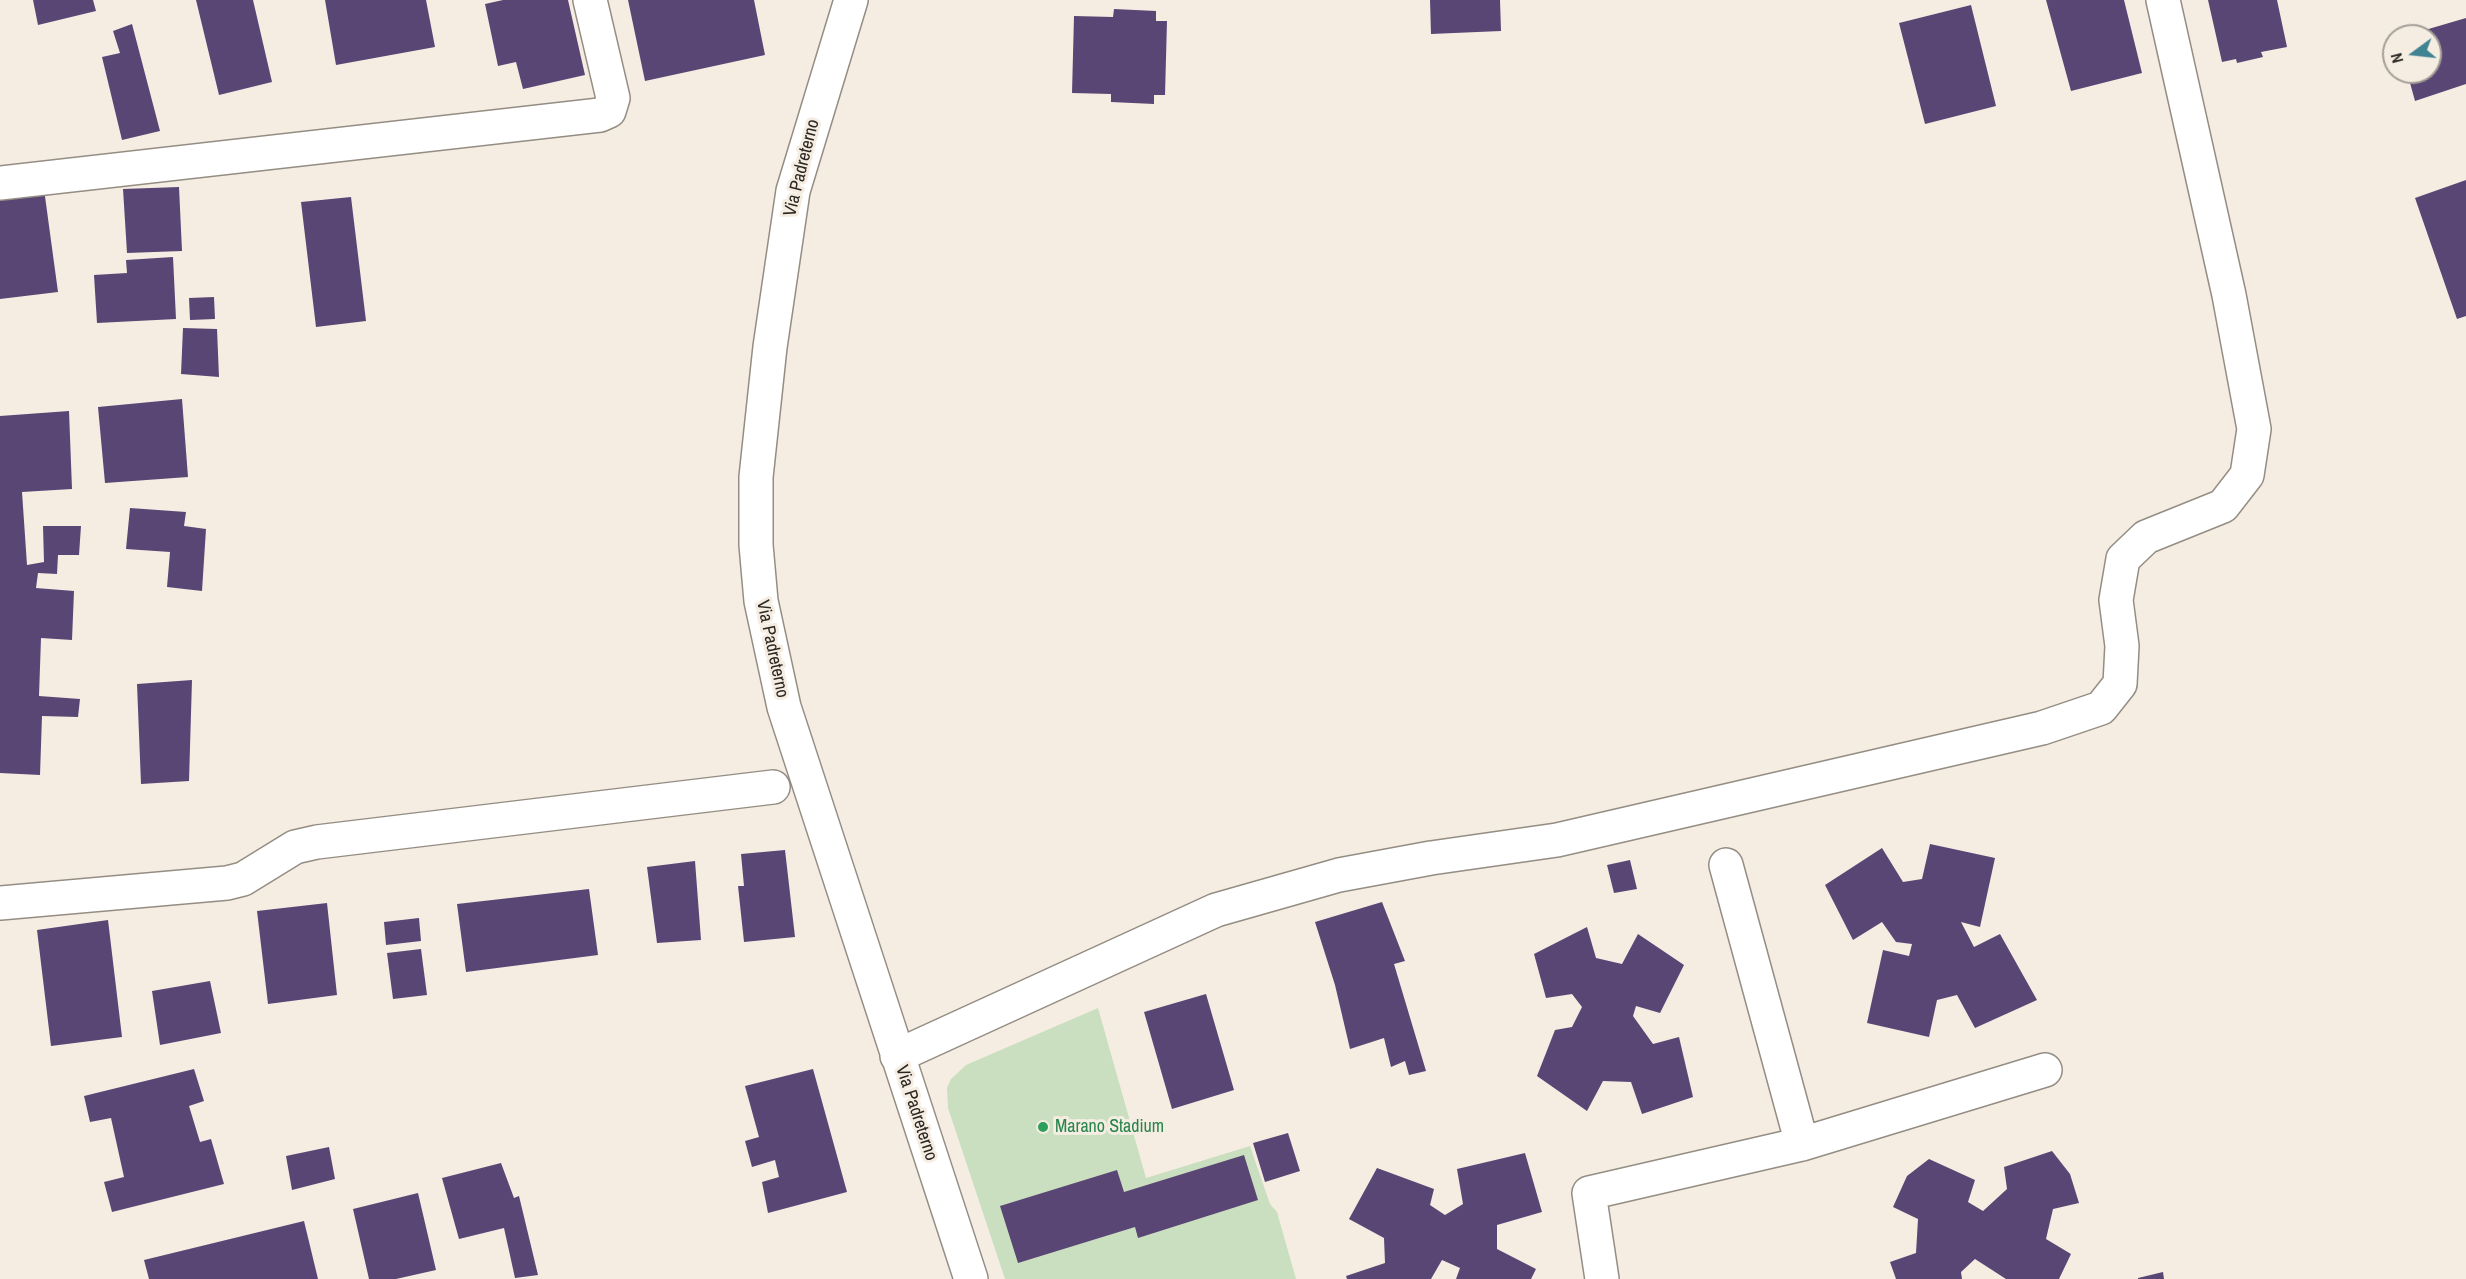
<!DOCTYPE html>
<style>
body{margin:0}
#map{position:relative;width:2466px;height:1279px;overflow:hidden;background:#f5ede2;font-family:"Archivo Narrow",sans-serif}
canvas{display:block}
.north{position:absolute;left:2382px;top:24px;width:60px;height:60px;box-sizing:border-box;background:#f5ede2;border:2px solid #a49e96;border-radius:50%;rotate:255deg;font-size:16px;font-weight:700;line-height:24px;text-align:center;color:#2b2824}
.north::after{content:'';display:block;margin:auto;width:21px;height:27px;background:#408393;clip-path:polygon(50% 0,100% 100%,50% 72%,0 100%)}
</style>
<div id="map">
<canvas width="2466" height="1279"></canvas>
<div class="north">N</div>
</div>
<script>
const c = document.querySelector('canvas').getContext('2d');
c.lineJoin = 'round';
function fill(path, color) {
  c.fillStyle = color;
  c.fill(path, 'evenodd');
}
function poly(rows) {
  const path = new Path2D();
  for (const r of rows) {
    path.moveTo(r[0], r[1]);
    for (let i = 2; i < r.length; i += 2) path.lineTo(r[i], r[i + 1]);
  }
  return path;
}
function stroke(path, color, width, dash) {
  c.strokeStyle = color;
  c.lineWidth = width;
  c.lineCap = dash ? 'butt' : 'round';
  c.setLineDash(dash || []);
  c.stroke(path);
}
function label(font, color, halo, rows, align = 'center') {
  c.font = font + ' "Archivo Narrow",sans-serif';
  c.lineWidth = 6;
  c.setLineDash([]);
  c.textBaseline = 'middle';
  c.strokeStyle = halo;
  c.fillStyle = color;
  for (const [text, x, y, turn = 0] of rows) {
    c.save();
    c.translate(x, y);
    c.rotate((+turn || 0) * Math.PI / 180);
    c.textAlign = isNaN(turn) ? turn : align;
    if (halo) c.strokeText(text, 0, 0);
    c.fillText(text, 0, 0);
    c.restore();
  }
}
const green = poly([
 [1098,1008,1146,1178,1250,1146,1270,1204,1277,1212,1296,1279,1005,1279,948,1108,947,1088,951,1079,966,1065]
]);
const building = poly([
 [33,0,93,0,96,11,38,25],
 [196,0,253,0,272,82,219,95],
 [325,0,426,0,435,47,336,65],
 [503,0,568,0,585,75,523,89,516,62,498,66,485,4],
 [628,0,754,0,765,55,645,81],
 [1430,0,1500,0,1501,31,1431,34],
 [2046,0,2124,0,2142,73,2071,91],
 [2208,0,2277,0,2287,47,2261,52,2263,57,2237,63,2236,59,2222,62],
 [1971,5,1996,106,1925,124,1899,23],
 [1114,9,1156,11,1156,21,1167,21,1165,95,1154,95,1154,104,1111,102,1111,94,1072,93,1074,16,1113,17],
 [2466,18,2466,84,2415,101,2407,72,2430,72,2430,36,2408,35],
 [132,24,160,131,122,140,102,57,120,53,113,31],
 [2466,180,2466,316,2457,319,2415,198],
 [179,187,182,251,127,253,123,189],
 [44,189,58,292,0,299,0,194],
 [351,197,366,321,316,327,301,202],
 [173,257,176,319,97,323,94,275,127,273,126,260],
 [214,297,215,319,190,320,189,298],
 [183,328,217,329,219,377,181,374],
 [182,399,188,477,105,483,98,407],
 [69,411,72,489,22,492,27,565,44,562,43,526,81,526,79,555,58,555,57,574,38,573,36,588,74,591,72,640,41,638,39,696,80,699,78,717,42,716,40,775,0,773,0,416],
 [130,508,186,512,184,526,206,529,202,591,167,587,170,552,126,549],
 [192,680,189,781,141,784,137,684],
 [1930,844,1995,858,1980,927,1961,922,1974,947,2000,934,2037,1000,1975,1028,1957,995,1937,1000,1929,1037,1867,1023,1883,950,1909,956,1912,944,1896,942,1882,922,1853,940,1825,885,1882,848,1903,882,1922,879],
 [785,850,795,937,744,942,738,886,744,886,741,854],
 [1630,860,1637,889,1614,893,1607,865],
 [695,861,701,940,657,943,647,867],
 [589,889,598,955,466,972,457,904],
 [1382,902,1405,961,1394,964,1426,1071,1409,1075,1405,1061,1391,1067,1384,1038,1350,1049,1335,985,1315,922],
 [327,903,337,995,268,1004,257,911],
 [419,918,421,941,386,945,384,922],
 [108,920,122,1037,51,1046,37,930],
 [1587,927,1596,958,1622,964,1638,934,1684,965,1660,1013,1636,1006,1633,1016,1653,1044,1679,1037,1693,1097,1642,1114,1631,1082,1603,1081,1587,1111,1537,1076,1555,1030,1572,1027,1582,1007,1572,994,1546,998,1534,954],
 [421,949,427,995,393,999,387,953],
 [210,981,221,1033,160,1045,152,991],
 [1206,994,1234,1090,1172,1109,1144,1012],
 [194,1069,204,1101,189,1106,200,1142,211,1139,224,1184,112,1212,104,1182,124,1177,111,1118,90,1122,84,1096],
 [813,1069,847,1192,768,1213,762,1182,779,1177,775,1160,752,1167,745,1141,759,1137,745,1086],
 [1288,1133,1300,1171,1265,1182,1253,1143],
 [329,1147,335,1179,292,1190,286,1156],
 [2052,1151,2070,1174,2079,1203,2053,1209,2046,1239,2071,1254,2059,1279,2006,1279,1975,1259,1961,1272,1962,1279,1896,1279,1890,1262,1916,1253,1918,1219,1893,1207,1907,1176,1929,1159,1975,1180,1968,1202,1983,1211,2007,1189,2004,1167],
 [1525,1153,1542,1212,1497,1225,1497,1249,1536,1269,1531,1279,1456,1279,1460,1268,1442,1260,1431,1279,1347,1279,1346,1276,1385,1263,1384,1238,1349,1219,1377,1168,1434,1189,1430,1205,1445,1215,1463,1204,1457,1169],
 [1244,1155,1258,1200,1138,1238,1135,1227,1018,1263,1000,1206,1117,1170,1124,1192],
 [501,1163,514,1198,519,1196,538,1275,515,1278,504,1228,459,1239,442,1178],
 [418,1193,436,1270,396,1279,369,1279,353,1209],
 [304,1221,318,1279,149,1279,144,1260],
 [2163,1272,2164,1279,2138,1279,2138,1278]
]);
const minor = poly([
 [851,0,793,191,770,347,756,477,756,545,761,601,784,707,971,1279],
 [0,183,600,115,609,111,613,98,590,0],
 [1726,865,1802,1144],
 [0,903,227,883,243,879,295,847,317,842,773,787],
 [897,1056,1216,910,1339,875,1431,858,1557,840,2042,728,2101,708,2120,684,2122,646,2116,600,2123,559,2146,537,2223,506,2247,475,2254,429,2229,295,2163,0],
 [1602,1279,1589,1193,1802,1144,2045,1070]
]);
const markers = [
 [1043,1127,6,"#2e9e5b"]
];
const streetNames = [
 ["Via Padreterno",802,168,-76],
 ["Via Padreterno",772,649,78],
 ["Via Padreterno",916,1113,72]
];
const leisureNames = [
 ["Marano Stadium",1055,1127]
];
fill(green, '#cadfbf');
fill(building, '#5a4675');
stroke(minor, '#948d83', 36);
stroke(minor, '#fff', 33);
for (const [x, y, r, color] of markers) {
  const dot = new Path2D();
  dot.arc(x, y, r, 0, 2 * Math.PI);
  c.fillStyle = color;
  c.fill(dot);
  stroke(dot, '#f5ede2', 2);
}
label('18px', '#2b2824', '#f5ede2', streetNames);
label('18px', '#27864d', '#f5ede2', leisureNames, 'left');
</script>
